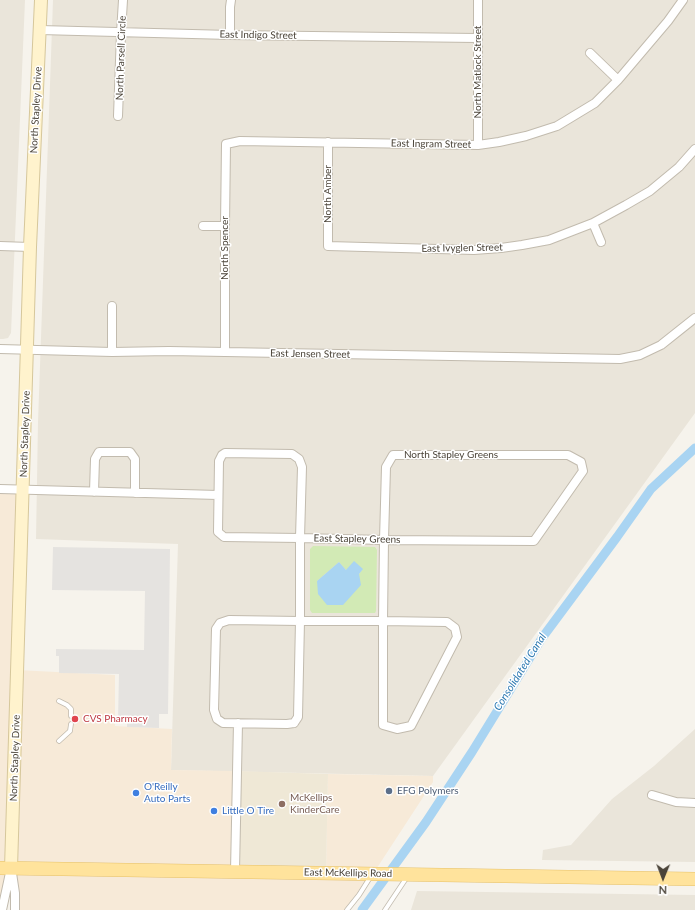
<!DOCTYPE html>
<style>
body{margin:0}
#map{position:relative;width:695px;height:910px;overflow:hidden;background:#f6f3ec;font-family:Lato,sans-serif}
canvas{display:block}
.north{position:absolute;left:643px;top:858px;width:40px;height:40px;-webkit-text-stroke:3px #fff;paint-order:stroke;rotate:181deg;font-size:11px;font-weight:700;line-height:16px;text-align:center;color:#4b4439}
.north::after{content:'';display:block;margin:auto;width:14px;height:18px;background:#4b4439;clip-path:polygon(50% 0,100% 100%,50% 72%,0 100%)}
</style>
<div id="map">
<canvas width="695" height="910"></canvas>
<div class="north">N</div>
</div>
<script>
const c = document.querySelector('canvas').getContext('2d');
c.lineJoin = 'round';
function fill(path, color) {
  c.fillStyle = color;
  c.fill(path, 'evenodd');
}
function poly(rows) {
  const path = new Path2D();
  for (const r of rows) {
    path.moveTo(r[0], r[1]);
    for (let i = 2; i < r.length; i += 2) path.lineTo(r[i], r[i + 1]);
  }
  return path;
}
function stroke(path, color, width, dash) {
  c.strokeStyle = color;
  c.lineWidth = width;
  c.lineCap = dash ? 'butt' : 'round';
  c.setLineDash(dash || []);
  c.stroke(path);
}
function label(font, color, halo, rows, align = 'center') {
  c.font = font + ' Lato,sans-serif';
  c.lineWidth = 3;
  c.setLineDash([]);
  c.textBaseline = 'middle';
  c.strokeStyle = halo;
  c.fillStyle = color;
  for (const [text, x, y, turn = 0] of rows) {
    c.save();
    c.translate(x, y);
    c.rotate((+turn || 0) * Math.PI / 180);
    c.textAlign = isNaN(turn) ? turn : align;
    if (halo) c.strokeText(text, 0, 0);
    c.fillText(text, 0, 0);
    c.restore();
  }
}
const residential = poly([
 [0,0,25,0,11,333,8,338,3,339,0,339],
 [53,0,695,0,695,413,433,776,171,770,178,544,36,539,38,422],
 [695,729,695,862,542,860,543,850,571,845,612,799,654,766],
 [417,891,695,895,695,910,411,910]
]);
const commercial = poly([
 [0,489,23,491,17,670,115,675,115,726,172,729,171,770,237,771,326,873,328,774,433,776,433,782,373,874,347,910,15,910,11,870,0,910]
]);
const education = poly([
 [237,771,328,774,326,873,235,871]
]);
const green = poly([
 [313,546,375,547,377,550,376,611,375,613,312,613,310,610,310,549],
 [339,562,346,570,362,570,359,574,317,581]
]);
const parking = poly([
 [53,547,170,549,168,714,159,714,159,728,127,727,127,720,118,720,119,674,59,673,59,656,56,656,56,649,144,650,145,591,52,590]
]);
const water = poly([
 [354,561,363,569,359,574,361,585,343,605,327,605,318,594,317,581,339,562,346,570]
]);
const canal = poly([
 [362,910,426,822,472,752,542,638,617,537,651,489,695,448]
]);
const lane = poly([
 [59,701,67,705,71,709,71,716],
 [59,741,70,731,71,724],
 [347,910,359,895,371,876],
 [385,910,407,877]
]);
const street = poly([
 [478,0,478,145],
 [40,30,230,35,477,38],
 [230,35,230,7,231,0],
 [590,53,618,80],
 [118,116,121,33,123,0],
 [328,142,328,246,474,250,501,248,522,245,549,240,593,223,626,205,650,191,679,167,695,149],
 [593,223,601,242],
 [203,226,225,226],
 [0,246,30,247],
 [112,306,112,352],
 [0,349,112,352,169,351,620,359,640,355,661,345,695,318],
 [225,352,225,226,226,144,240,141,478,145,499,142,526,136,557,126,595,103,618,80,668,21,683,0],
 [0,489,218,495],
 [94,492,95,459,99,452,130,452,135,459,135,493],
 [383,621,447,622,455,628,457,637,411,726,397,729,383,725,383,621],
 [294,723,298,717,300,621,300,538,302,467,299,459,292,454,225,453,222,455,219,461,218,532,224,537,300,538,384,540,534,541,583,471,581,462,568,455,393,455,386,467,384,540,383,621,300,621,229,620,220,623,216,629,214,710,217,719,223,723,287,724,294,723],
 [652,795,676,802,695,803],
 [235,871,238,723],
 [12,873,15,893,15,910],
 [2,910,11,868]
]);
const secondary = poly([
 [11,868,30,247,41,0]
]);
const primary = poly([
 [0,868,695,879]
]);
const markers = [
 [75,719,4,"#e0444e"],
 [389,791,4,"#5c6f8a"],
 [136,793,4,"#3f7fe0"],
 [282,804,4,"#8d6e63"],
 [214,811,4,"#3f7fe0"]
];
const streetNames = [
 ["East Indigo Street",258,35,1],
 ["North Parsell Circle",121,58,-88],
 ["North Matlock Street",478,72,-90],
 ["North Stapley Drive",36,110,-87],
 ["East Ingram Street",431,144,1],
 ["North Amber",328,194,-90],
 ["North Spencer",225,248,-90],
 ["East Ivyglen Street",462,248,-1],
 ["East Jensen Street",310,354,1],
 ["North Stapley Drive",25,434,-88],
 ["North Stapley Greens",451,455],
 ["East Stapley Greens",357,539,1],
 ["North Stapley Drive",15,758,-88],
 ["East McKellips Road",348,873,1]
];
const healthNames = [
 ["CVS Pharmacy",83,719]
];
const shopNames = [
 ["O'Reilly",144,787],
 ["Auto Parts",144,799],
 ["Little O Tire",222,811]
];
const serviceNames = [
 ["EFG Polymers",397,791]
];
const educationNames = [
 ["McKellips",290,798],
 ["KinderCare",290,810]
];
const waterNames = [
 ["Consolidated Canal",520,672,-58]
];
fill(residential, '#eae5da');
fill(commercial, '#f7ead8');
fill(education, '#efe8d6');
fill(green, '#d2eab5');
fill(parking, '#e5e3e0');
fill(water, '#a9d4f2');
stroke(canal, '#a9d4f2', 9);
stroke(lane, '#c2bbae', 5.5);
stroke(street, '#c2bbae', 10);
stroke(secondary, '#d6c79b', 14);
stroke(primary, '#e6c16a', 14);
stroke(lane, '#fff', 4);
stroke(street, '#fff', 8);
stroke(secondary, '#fff3cd', 12);
stroke(primary, '#ffe39c', 13);
for (const [x, y, r, color] of markers) {
  const dot = new Path2D();
  dot.arc(x, y, r, 0, 2 * Math.PI);
  c.fillStyle = color;
  c.fill(dot);
  stroke(dot, '#fff', 1.5);
}
label('10px', '#4b4439', '#fff', streetNames);
label('10px', '#be3a42', '#fff', healthNames, 'left');
label('10px', '#366cbe', '#fff', shopNames, 'left');
label('10px', '#4e5e75', '#fff', serviceNames, 'left');
label('10px', '#785e54', '#fff', educationNames, 'left');
label('italic 11px', '#2e7ab2', '#fff', waterNames);
</script>
